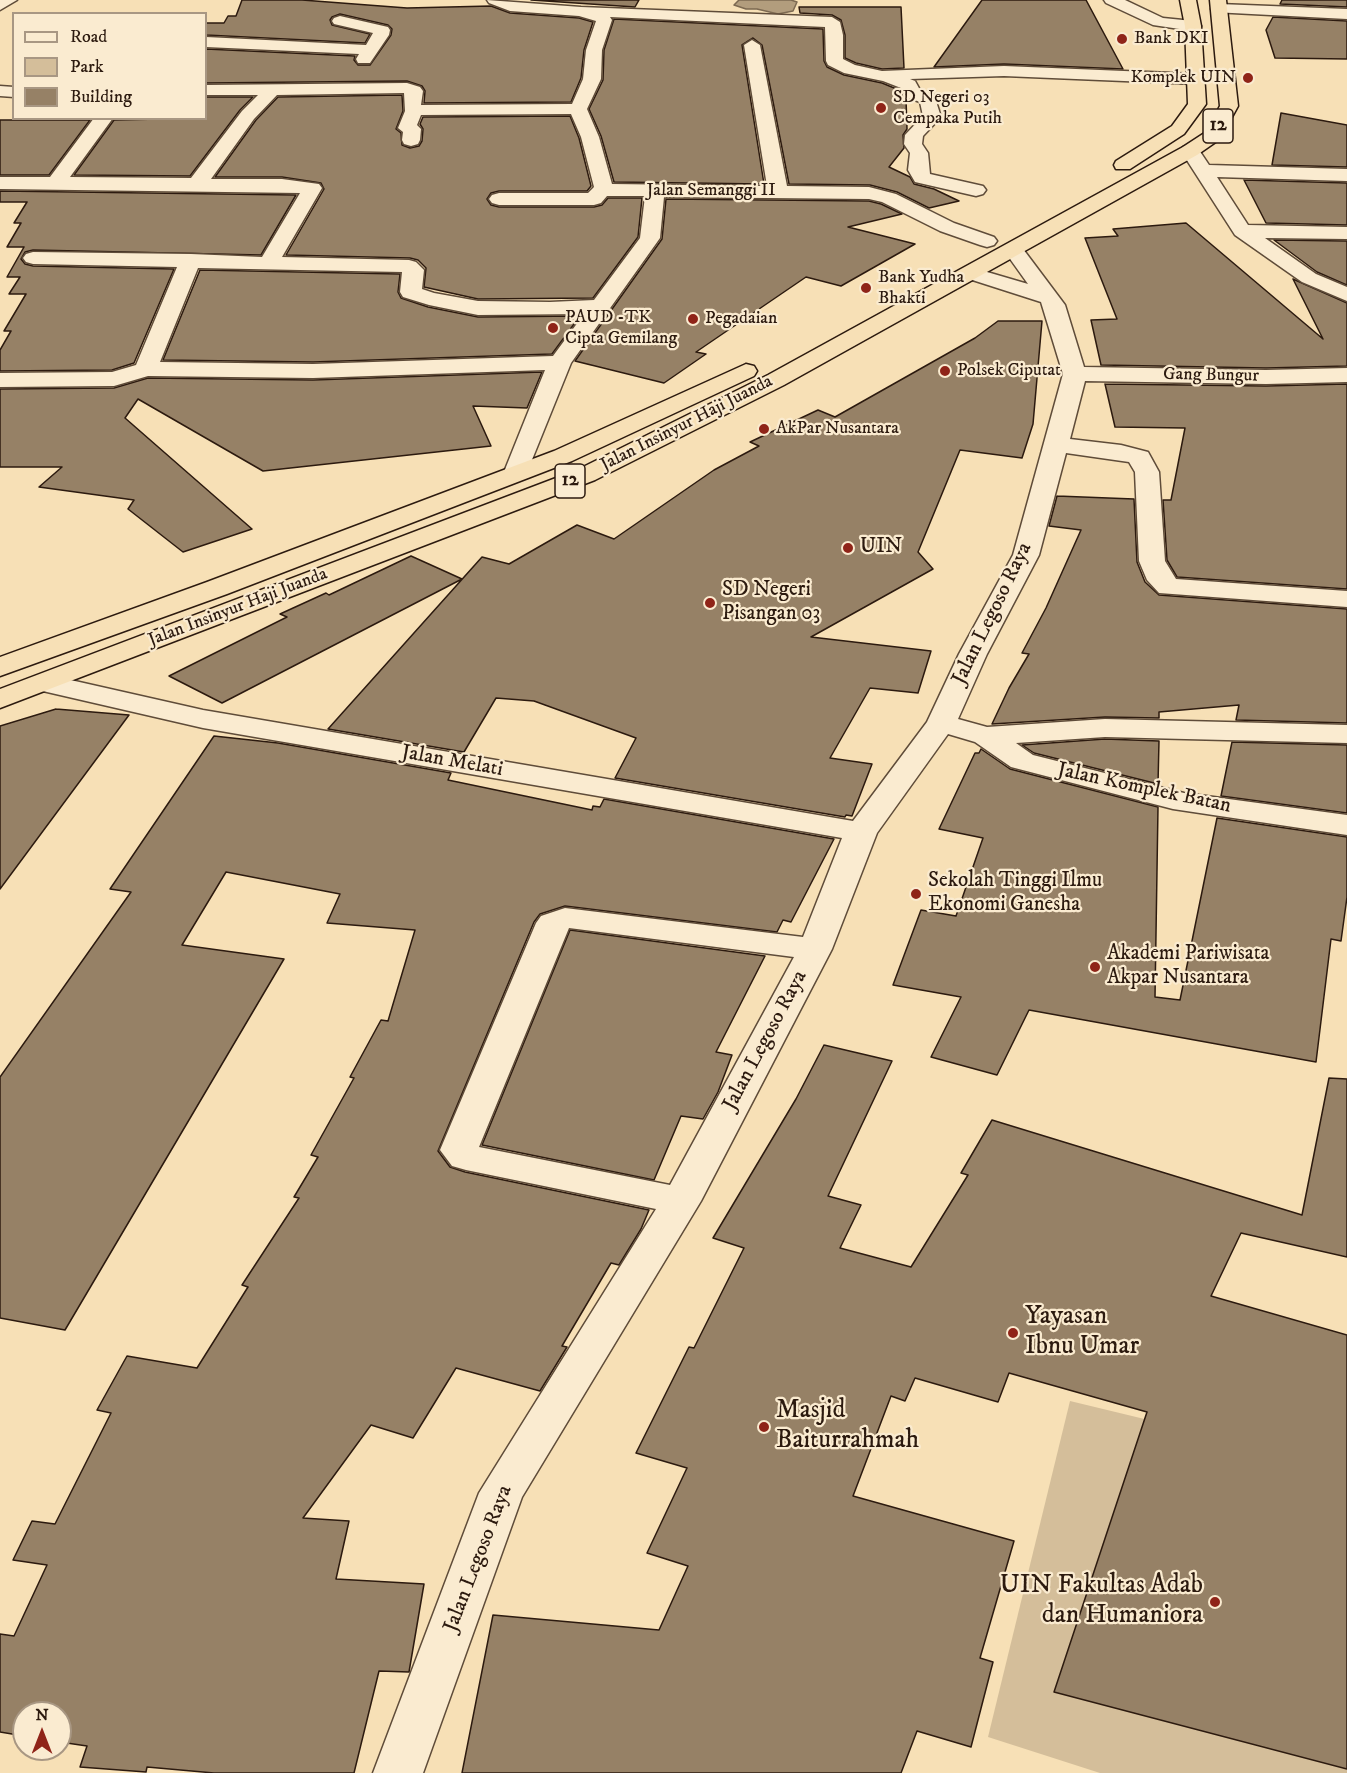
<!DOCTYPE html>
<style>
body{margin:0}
#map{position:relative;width:1347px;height:1773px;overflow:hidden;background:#f7e0b6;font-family:"IM FELL DW Pica",serif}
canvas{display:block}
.legend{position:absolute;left:12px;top:12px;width:195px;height:108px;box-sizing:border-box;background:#faebd0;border:2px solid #a89783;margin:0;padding:8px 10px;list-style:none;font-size:18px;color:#2c1a0f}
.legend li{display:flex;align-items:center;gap:12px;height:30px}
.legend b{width:30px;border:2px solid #a89783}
.north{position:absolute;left:12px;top:1701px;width:60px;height:60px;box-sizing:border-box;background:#faebd0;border:2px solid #a89783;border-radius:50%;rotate:0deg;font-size:16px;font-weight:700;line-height:24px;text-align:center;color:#2c1a0f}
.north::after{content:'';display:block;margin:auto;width:21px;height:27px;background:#8f2418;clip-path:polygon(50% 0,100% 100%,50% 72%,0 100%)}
</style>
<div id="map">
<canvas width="1347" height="1773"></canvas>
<ul class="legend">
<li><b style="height:8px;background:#faebd0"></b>Road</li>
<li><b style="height:16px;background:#d4be9a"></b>Park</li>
<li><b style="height:16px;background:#968166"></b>Building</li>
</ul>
<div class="north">N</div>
</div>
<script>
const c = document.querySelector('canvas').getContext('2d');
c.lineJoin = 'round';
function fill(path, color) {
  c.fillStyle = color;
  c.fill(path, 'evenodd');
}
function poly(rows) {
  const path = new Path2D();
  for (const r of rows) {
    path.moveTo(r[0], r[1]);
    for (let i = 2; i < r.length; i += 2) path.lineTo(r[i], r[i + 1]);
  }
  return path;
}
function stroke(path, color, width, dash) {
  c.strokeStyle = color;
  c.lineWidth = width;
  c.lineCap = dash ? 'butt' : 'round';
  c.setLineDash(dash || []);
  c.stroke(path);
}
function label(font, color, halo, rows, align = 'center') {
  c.font = font + ' "IM FELL DW Pica",serif';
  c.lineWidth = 4.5;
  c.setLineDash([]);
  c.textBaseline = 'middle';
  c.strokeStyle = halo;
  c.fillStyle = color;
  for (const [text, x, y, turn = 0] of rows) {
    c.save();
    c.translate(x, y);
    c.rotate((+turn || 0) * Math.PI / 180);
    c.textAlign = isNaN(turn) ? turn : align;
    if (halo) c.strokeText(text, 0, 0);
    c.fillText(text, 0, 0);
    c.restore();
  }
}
const green = poly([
 [1070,1401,1347,1468,1347,1773,1100,1773,988,1737]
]);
const water = poly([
 [739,0,791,0,797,2,793,11,778,14,757,9,746,9,734,5,739,0]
]);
const building = poly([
 [242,0,302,0,407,8,491,6,510,13,579,18,593,22,584,50,581,78,571,102,424,103,425,91,422,86,407,81,206,83,206,49,355,56,354,60,358,65,370,65,391,35,392,29,388,25,340,14,332,17,330,20,332,25,370,34,365,43,206,35,206,23,224,23,228,16,236,16,242,0],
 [531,0,639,0,635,7,531,0],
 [982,0,1086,0,1123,69,1004,64,934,67,982,0],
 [1282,0,1347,0,1347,7,1280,4,1282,0],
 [799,7,901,7,904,68,882,69,856,63,845,58,845,35,841,20,832,15,800,13,799,7],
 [1273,17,1347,21,1347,59,1275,58,1266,30,1273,17],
 [614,19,823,29,824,61,827,67,844,75,882,83,899,90,906,99,907,129,903,135,904,148,889,167,910,177,914,184,934,189,959,201,929,208,897,192,870,185,789,184,762,45,753,38,742,45,764,184,614,182,601,136,589,109,603,80,604,50,614,19],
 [402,95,403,111,396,129,401,133,402,145,410,148,419,146,422,141,423,129,420,124,423,117,570,116,579,138,591,186,587,191,499,191,491,193,487,199,491,205,499,207,594,207,602,205,608,198,642,198,638,237,593,298,478,299,424,287,426,268,418,260,410,258,286,255,324,189,321,183,282,177,215,177,256,120,278,97,402,95],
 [206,97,253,97,240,110,190,176,74,175,114,120,206,118,206,97],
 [1281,113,1347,125,1347,167,1272,165,1281,113],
 [0,120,90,120,49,175,0,175,0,120],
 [1244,180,1347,183,1347,225,1266,223,1244,180],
 [0,191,296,195,261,255,33,250,25,252,21,259,25,264,33,266,174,269,134,363,112,370,0,371,0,350,11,331,4,331,26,294,9,294,20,277,7,277,24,247,7,247,21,223,14,223,27,202,0,202,0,191],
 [666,199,869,201,881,204,902,214,848,227,915,244,841,286,806,277,696,352,706,354,664,383,575,361,662,239,666,199],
 [1186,223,1323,339,1293,279,1347,303,1347,366,1266,368,1101,365,1091,320,1117,319,1085,238,1118,236,1113,229,1186,223],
 [1274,240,1347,241,1347,285,1317,272,1274,240],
 [200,270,400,274,398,292,401,298,428,307,478,317,580,316,552,354,313,362,163,360,200,270],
 [998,321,1042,321,1033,424,1022,458,960,450,918,552,933,569,811,637,931,651,918,693,870,688,830,758,872,764,852,816,846,815,845,817,615,778,636,738,534,701,496,698,464,752,328,729,482,557,509,564,577,525,614,539,714,470,759,446,750,442,818,410,835,417,975,338,998,321],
 [542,372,527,408,473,406,491,446,263,471,138,399,125,418,252,529,183,552,128,509,134,500,39,487,62,467,0,467,0,389,114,388,148,378,313,380,542,372],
 [1105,384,1266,386,1347,384,1347,589,1177,577,1167,560,1163,500,1171,500,1185,428,1115,427,1105,384],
 [1057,496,1134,499,1137,562,1145,582,1159,595,1347,609,1347,723,1236,720,1239,705,1159,712,1159,718,1105,717,992,724,1009,688,1029,654,1022,653,1046,608,1081,530,1049,526,1057,496],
 [411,556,462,579,222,703,169,676,287,617,280,614,326,593,329,595,411,556],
 [56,709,129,715,0,889,0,726,56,709],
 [214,736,278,743,451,773,448,780,592,810,593,806,600,807,604,799,834,839,791,922,783,920,777,932,565,906,540,914,534,922,438,1151,450,1167,465,1172,649,1210,641,1229,619,1265,611,1263,562,1346,567,1347,540,1391,456,1368,413,1438,371,1425,303,1518,349,1521,336,1579,424,1584,409,1672,379,1671,354,1773,214,1773,147,1767,146,1772,80,1767,87,1746,60,1742,60,1713,24,1713,24,1736,0,1732,0,1634,14,1636,47,1565,13,1560,32,1521,55,1524,111,1413,97,1410,127,1356,197,1368,248,1287,242,1285,299,1198,294,1197,318,1157,311,1155,354,1078,350,1077,381,1020,388,1021,415,930,327,923,340,894,226,872,182,945,284,959,65,1330,0,1318,0,1077,131,892,110,889,214,736],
 [1105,739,1159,741,1158,784,1034,753,1022,745,1105,739],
 [1232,742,1347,745,1347,813,1221,796,1232,742],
 [981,749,1010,769,1158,807,1155,997,1180,1000,1217,818,1347,837,1347,897,1341,941,1331,939,1316,1062,1029,1010,997,1075,931,1057,961,997,893,985,921,910,956,916,983,838,939,829,975,753,979,753,981,749],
 [570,930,765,956,716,1052,732,1055,718,1092,703,1119,681,1116,654,1180,482,1145,570,930],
 [824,1045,892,1061,828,1196,861,1205,840,1248,911,1267,968,1175,961,1173,992,1120,1302,1215,1329,1078,1347,1079,1347,1257,1241,1233,1211,1296,1347,1335,1347,1769,1054,1692,1147,1412,1009,1373,998,1402,915,1378,905,1401,891,1396,853,1496,1014,1541,980,1658,993,1662,971,1747,917,1731,901,1773,462,1773,493,1615,659,1630,688,1566,647,1553,687,1468,636,1453,689,1347,694,1348,744,1248,713,1238,796,1099,824,1045]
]);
const minor = poly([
 [0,0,17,0,0,10,0,0],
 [487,0,581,7,832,17,840,22,843,35,843,59,855,65,882,71,1004,66,1196,74,1202,75,1205,79,1202,83,1196,84,1004,76,910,79,915,81,920,90,934,95,941,117,923,136,922,144,928,153,930,174,983,186,986,190,983,194,976,196,915,182,908,170,910,153,904,144,905,135,923,116,920,102,906,97,901,88,883,81,844,73,828,65,826,61,825,27,610,17,612,20,602,50,601,79,587,109,599,137,612,184,767,186,744,45,752,40,760,45,787,186,869,187,896,194,954,223,994,237,997,241,994,245,987,247,980,245,940,231,882,202,869,199,664,197,660,238,571,363,525,477,516,479,507,477,504,472,545,370,313,378,148,376,114,386,0,387,0,373,112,372,136,365,177,267,33,264,26,262,23,258,26,254,33,252,191,254,262,257,300,193,0,189,0,177,50,177,94,118,113,118,70,177,191,178,242,111,258,95,206,95,206,85,407,83,420,87,423,91,421,105,572,104,583,79,586,50,596,21,579,16,510,11,489,3,487,0],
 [404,93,405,111,398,128,403,132,402,140,404,144,411,146,418,144,420,140,421,129,417,125,421,115,571,114,581,137,594,187,588,193,499,193,492,195,489,199,492,203,499,205,594,205,601,203,607,196,645,196,640,238,594,300,550,302,478,301,434,293,422,289,424,270,416,262,409,260,282,257,322,188,319,184,282,179,211,179,254,119,277,95,404,93],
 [198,268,402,272,400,292,403,297,429,305,478,315,584,314,553,356,313,364,160,362,198,268],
 [1104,0,1125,0,1163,18,1193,21,1201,26,1193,31,1153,25,1106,3,1104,0],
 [1219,4,1347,9,1347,19,1213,12,1211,9,1213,6,1219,4],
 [340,16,388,27,390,30,389,35,370,63,358,63,356,59,359,54,206,47,206,37,366,45,373,33,334,24,332,21,334,18,340,16],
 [0,86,14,87,14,97,0,96,0,86],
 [1190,145,1197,147,1209,165,1347,169,1347,181,1217,177,1248,225,1347,227,1347,239,1265,238,1316,274,1347,287,1347,301,1302,282,1235,235,1181,151,1183,147,1190,145],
 [1013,243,1020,245,1065,305,1084,367,1266,370,1347,368,1347,382,1266,384,1085,381,1070,439,1121,445,1148,452,1159,472,1165,561,1176,579,1347,591,1347,607,1159,593,1147,580,1139,561,1135,472,1129,462,1066,453,1039,555,987,654,958,719,987,727,1105,719,1347,725,1347,743,1105,737,1016,743,1033,755,1184,793,1347,815,1347,835,1173,809,1011,767,975,742,948,734,877,833,832,949,701,1201,522,1497,423,1773,373,1773,479,1493,656,1209,466,1170,452,1166,440,1150,536,923,541,916,565,908,803,937,842,838,203,728,34,689,29,683,34,677,44,674,203,710,853,821,927,722,959,654,1013,555,1063,374,1041,302,963,277,959,273,963,269,970,267,1028,284,1003,249,1006,245,1013,243],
 [569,928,794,957,670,1185,479,1147,569,928]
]);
const highway = poly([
 [1180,0,1196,0,1201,26,1206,104,1184,134,1130,169,1116,169,1114,165,1116,161,1172,126,1188,104,1185,26,1180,0],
 [1210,0,1226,0,1238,106,1220,139,1197,155,784,385,595,480,0,708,0,689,577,470,768,375,1183,147,1206,132,1220,106,1210,0],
 [746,364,754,366,757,371,754,376,572,461,227,594,0,676,0,657,207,582,554,451,746,364]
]);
const markers = [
 [1122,39,6,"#8f2418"],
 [1248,78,6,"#8f2418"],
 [881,108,6,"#8f2418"],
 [866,288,6,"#8f2418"],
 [693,319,6,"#8f2418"],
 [553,328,6,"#8f2418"],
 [945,371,6,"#8f2418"],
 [764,429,6,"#8f2418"],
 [848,548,6,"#8f2418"],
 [710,603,6,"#8f2418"],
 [916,894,6,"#8f2418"],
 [1095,967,6,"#8f2418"],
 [1013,1333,6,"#8f2418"],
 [764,1427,6,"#8f2418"],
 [1215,1602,6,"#8f2418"]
];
const farPoinames = [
 ["Bank DKI",1134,39],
 ["Komplek UIN",1236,78,"right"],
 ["SD Negeri 03",893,98],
 ["Cempaka Putih",893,119],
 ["Bank Yudha",878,278],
 ["Bhakti",878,299],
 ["PAUD -TK",565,318],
 ["Cipta Gemilang",565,339],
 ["Pegadaian",705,319],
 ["Polsek Ciputat",957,371],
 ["AkPar Nusantara",776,429]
];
const farStreetnames = [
 ["Jalan Semanggi II",711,191],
 ["Gang Bungur",1211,376,1],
 ["Jalan Insinyur Haji Juanda",687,424,-27],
 ["Jalan Insinyur Haji Juanda",238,608,-21]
];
const shields = [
 [1218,126,30],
 [570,481,30]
];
const shieldNames = [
 ["12",1218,126],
 ["12",570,481]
];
const poiNames = [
 ["UIN",860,548],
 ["SD Negeri",722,591],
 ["Pisangan 03",722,615],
 ["Sekolah Tinggi Ilmu",928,882],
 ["Ekonomi Ganesha",928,906],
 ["Akademi Pariwisata",1107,955],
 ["Akpar Nusantara",1107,979]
];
const streetNames = [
 ["Jalan Legoso Raya",993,614,-64],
 ["Jalan Melati",452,762,10],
 ["Jalan Komplek Batan",1144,789,12],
 ["Jalan Legoso Raya",766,1041,-62],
 ["Jalan Legoso Raya",479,1559,-69]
];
const nearPoinames = [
 ["Yayasan",1025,1318],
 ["Ibnu Umar",1025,1348],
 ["Masjid",776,1412],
 ["Baiturrahmah",776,1442],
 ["UIN Fakultas Adab",1203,1587,"right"],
 ["dan Humaniora",1203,1617,"right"]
];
fill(green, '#d4be9a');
fill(water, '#b29d7d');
stroke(water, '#7c6951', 1.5);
fill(building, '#968166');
stroke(building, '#2c1a0f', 1.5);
stroke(minor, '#5f4c39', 3);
stroke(highway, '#2c1a0f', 3);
fill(minor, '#faebd0');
fill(highway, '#f7e0b6');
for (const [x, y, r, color] of markers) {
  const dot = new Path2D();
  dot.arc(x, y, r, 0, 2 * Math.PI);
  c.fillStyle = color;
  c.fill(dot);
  stroke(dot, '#faebd0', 2);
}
label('18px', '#2c1a0f', '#faebd0', farPoinames, 'left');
label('18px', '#2c1a0f', '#faebd0', farStreetnames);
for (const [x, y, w] of shields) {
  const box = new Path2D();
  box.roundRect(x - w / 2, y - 17, w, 34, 4.5);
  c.fillStyle = '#faebd0';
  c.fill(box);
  stroke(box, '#2c1a0f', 1.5);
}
label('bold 20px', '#2c1a0f', null, shieldNames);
label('21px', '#2c1a0f', '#faebd0', poiNames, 'left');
label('21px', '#2c1a0f', '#faebd0', streetNames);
label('26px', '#2c1a0f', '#faebd0', nearPoinames, 'left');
</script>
